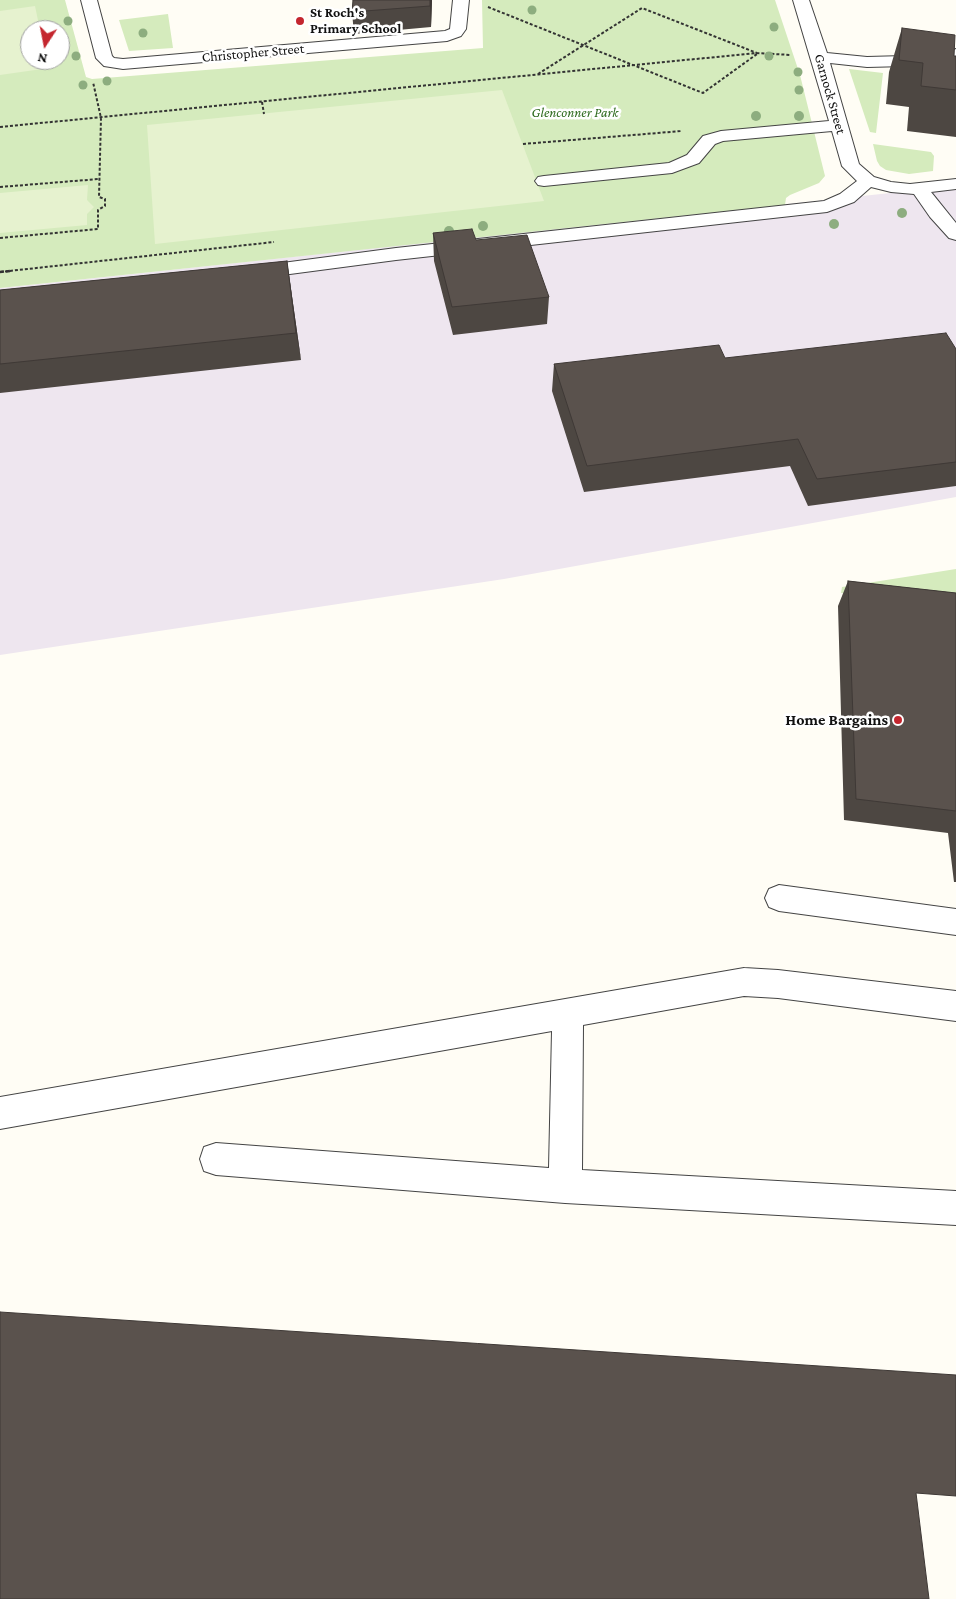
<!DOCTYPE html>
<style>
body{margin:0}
#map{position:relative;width:956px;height:1599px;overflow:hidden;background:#fffdf5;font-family:"Crimson Pro",serif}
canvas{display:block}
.north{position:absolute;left:20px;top:20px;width:50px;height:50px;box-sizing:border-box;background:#fff;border:1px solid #a0a0a0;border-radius:50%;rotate:191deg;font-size:14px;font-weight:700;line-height:20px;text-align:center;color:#111}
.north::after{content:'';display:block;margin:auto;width:18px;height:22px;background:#c4262e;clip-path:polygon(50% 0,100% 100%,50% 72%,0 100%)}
</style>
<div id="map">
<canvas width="956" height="1599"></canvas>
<div class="north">N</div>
</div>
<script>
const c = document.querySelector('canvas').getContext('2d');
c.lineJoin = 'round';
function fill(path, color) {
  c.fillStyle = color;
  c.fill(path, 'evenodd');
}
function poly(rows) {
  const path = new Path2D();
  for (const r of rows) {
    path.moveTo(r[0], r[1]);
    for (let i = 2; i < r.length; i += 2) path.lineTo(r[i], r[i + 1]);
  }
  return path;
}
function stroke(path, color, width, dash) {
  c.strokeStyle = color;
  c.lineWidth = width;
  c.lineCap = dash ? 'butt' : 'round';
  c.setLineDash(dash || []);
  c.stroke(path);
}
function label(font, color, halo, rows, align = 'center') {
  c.font = font + ' "Crimson Pro",serif';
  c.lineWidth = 5;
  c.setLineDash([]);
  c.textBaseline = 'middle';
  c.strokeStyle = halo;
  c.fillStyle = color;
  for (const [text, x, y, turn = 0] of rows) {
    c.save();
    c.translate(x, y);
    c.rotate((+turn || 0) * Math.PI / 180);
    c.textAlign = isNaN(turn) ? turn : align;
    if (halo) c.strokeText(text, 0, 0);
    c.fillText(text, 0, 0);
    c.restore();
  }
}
const industrial = poly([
 [956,186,956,497,504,579,0,655,0,288]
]);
const green = poly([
 [0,0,65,0,86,77,92,79,483,48,482,0,775,0,800,75,825,176,819,183,790,195,786,198,785,205,0,288],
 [30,30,60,30,60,60,30,60],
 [168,14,173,48,129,51,119,20],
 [849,69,883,73,876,133,870,132],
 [873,144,931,152,934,156,933,171,909,174,886,170,880,166,877,161],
 [956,569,956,608,919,601,841,593,842,587]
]);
const pitch = poly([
 [35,6,40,30,30,30,30,60,47,60,49,68,0,75,0,11],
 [502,90,544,201,155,244,147,125],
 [88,185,87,200,94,207,87,214,87,225,0,233,0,193]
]);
const pathFar1 = poly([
 [488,7,703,93,757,54],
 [538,74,642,8,757,53],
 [262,102,264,114],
 [0,127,757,53,791,55],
 [523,144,682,131],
 [0,187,99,179],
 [0,238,98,229,98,210,105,206,105,199,99,197,101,118,93,82],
 [0,272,274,242]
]);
const path = poly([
 [0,272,10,271]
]);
const minor = poly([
 [81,0,97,0,112,56,114,58,123,59,445,31,450,29,453,0,469,0,466,29,461,36,447,41,123,69,104,66,96,58,81,0],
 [793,0,809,0,827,53,867,57,942,55,956,49,956,61,945,65,867,67,830,63,859,164,874,177,891,182,910,184,956,179,956,189,931,192,956,223,956,240,949,238,930,217,914,194,891,192,871,187,854,202,827,212,396,260,252,279,245,277,242,273,245,269,252,267,396,248,824,201,840,194,857,181,842,166,832,131,723,141,715,144,699,163,672,173,544,186,538,185,535,181,538,177,544,176,669,163,687,155,703,136,721,131,829,121,793,0],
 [779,885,956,909,956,935,779,911,769,907,765,898,769,889,779,885],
 [744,968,778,970,956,991,956,1021,778,998,744,996,583,1025,582,1170,956,1191,956,1225,565,1203,216,1175,204,1171,200,1159,204,1147,216,1143,549,1168,552,1031,0,1129,0,1097,744,968]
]);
const trees = [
 [532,10,4.5],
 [68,21,4.5],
 [774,27,4.5],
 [143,33,4.5],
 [76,56,4.5],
 [769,56,4.5],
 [798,72,4.5],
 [107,81,4.5],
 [83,85,4.5],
 [799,90,4.5],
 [756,116,5],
 [799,116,5],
 [902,213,5],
 [834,224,5],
 [483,226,5],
 [449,231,5]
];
const wall = poly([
 [432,0,431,27,354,34,352,12],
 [902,28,954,56,956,56,956,137,907,131,909,107,886,104,889,72],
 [433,233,476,240,549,297,547,324,453,335,434,261],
 [287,261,301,360,0,393,0,290],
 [956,349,956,486,808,506,790,466,584,492,552,391,554,364,725,358],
 [848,581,956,593,956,882,954,882,948,833,844,820,838,606]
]);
const shadedWall = poly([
 [430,0,432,0,431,27,430,6],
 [287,261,291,289,301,360,296,333]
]);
const building = poly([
 [353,0,430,0,430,6,352,12,353,0],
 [902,28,955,35,954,56,956,56,956,90,921,86,923,63,899,60,902,28],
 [472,229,476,240,527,235,549,297,452,307,433,233,472,229],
 [287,261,296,333,0,364,0,290,287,261],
 [946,333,956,349,956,462,817,479,798,439,587,466,554,364,719,345,725,358,946,333],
 [848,581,956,593,956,811,856,799,848,581],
 [0,1312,956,1375,956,1496,916,1493,929,1599,0,1599,0,1312]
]);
const markers = [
 [300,21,5,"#c4262e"],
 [898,720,5,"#c4262e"]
];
const farPoinames = [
 ["St Roch's",310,13],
 ["Primary School",310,29]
];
const farStreetnames = [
 ["Christopher Street",253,53,-5],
 ["Garnock Street",830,94,74]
];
const farParknames = [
 ["Glenconner Park",575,113]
];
const poiNames = [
 ["Home Bargains",888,720]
];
fill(industrial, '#eee6ef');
fill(green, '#d5ebbd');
fill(pitch, '#e6f2cf');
stroke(minor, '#444', 2);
stroke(pathFar1, '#333', 2, [3, 2]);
stroke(path, '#333', 2.5, [4, 2]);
fill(minor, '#fff');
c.fillStyle = '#8dad7f';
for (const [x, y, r] of trees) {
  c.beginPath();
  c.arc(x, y, r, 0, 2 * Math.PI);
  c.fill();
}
fill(wall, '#4d4742');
fill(shadedWall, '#3f3936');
fill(building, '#5a524d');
stroke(building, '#3f3936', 1);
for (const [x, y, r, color] of markers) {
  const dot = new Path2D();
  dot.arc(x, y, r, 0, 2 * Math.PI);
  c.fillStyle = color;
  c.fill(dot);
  stroke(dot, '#fff', 2);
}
label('bold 14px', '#111', '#fff', farPoinames, 'left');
label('14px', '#111', '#fff', farStreetnames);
label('italic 14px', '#2f6b1f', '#fff', farParknames);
label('bold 16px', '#111', '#fff', poiNames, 'right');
</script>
